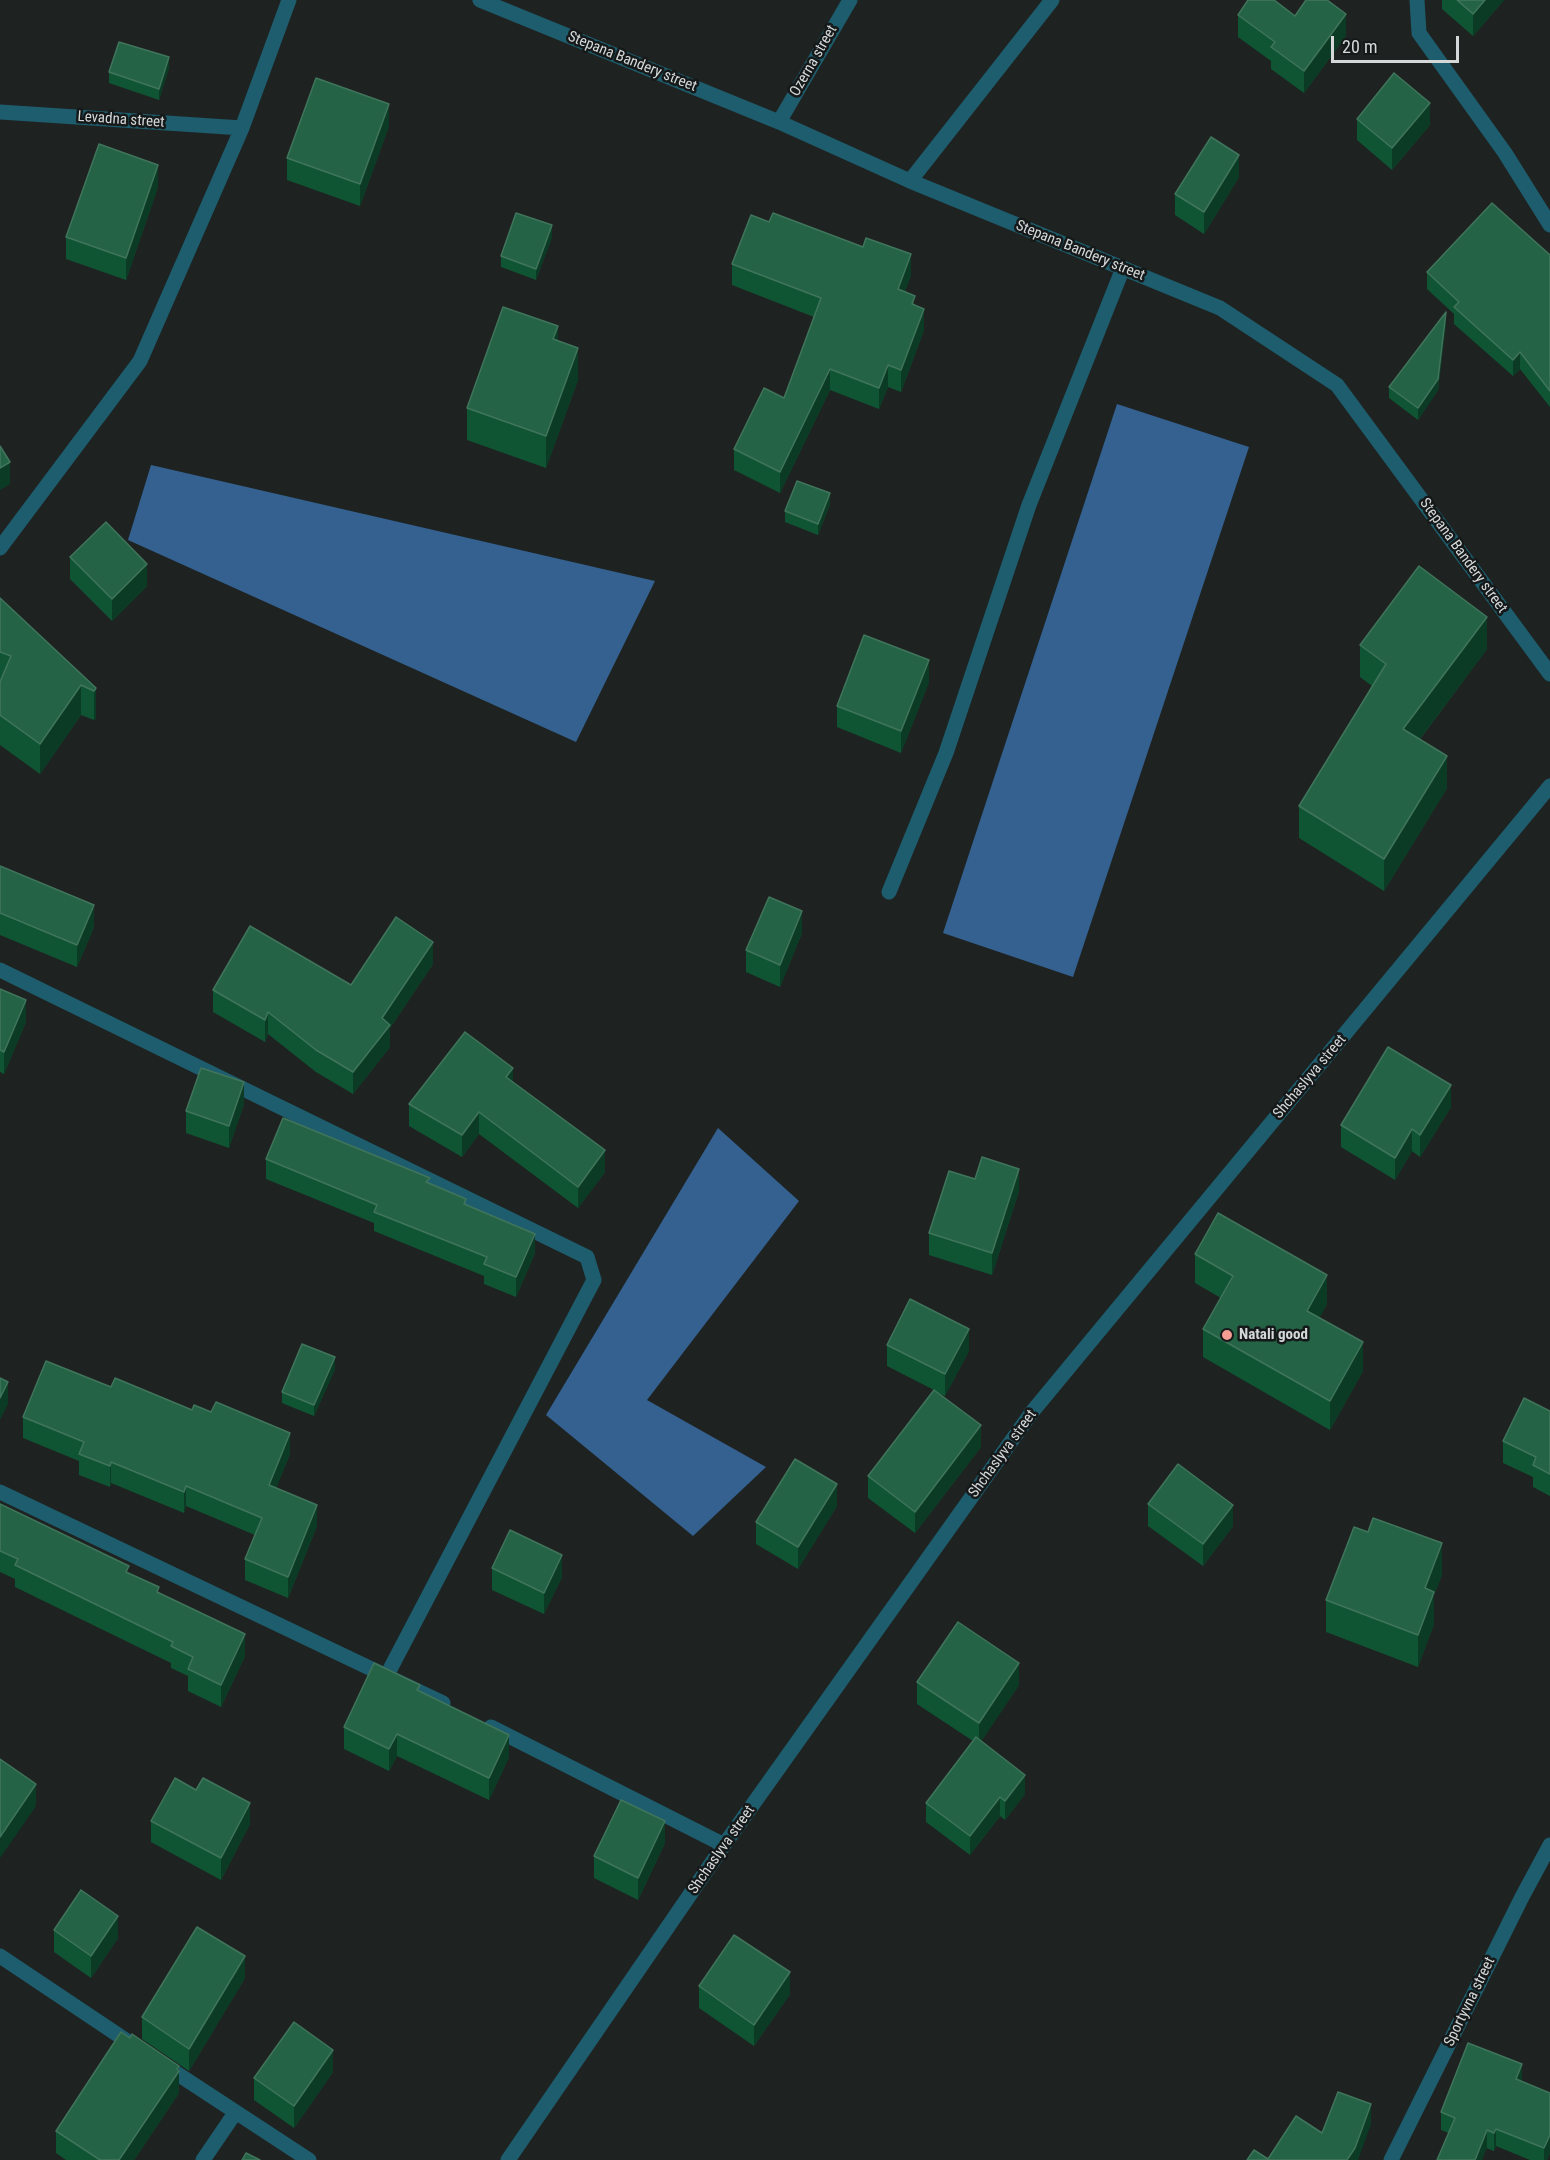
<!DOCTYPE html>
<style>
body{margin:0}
#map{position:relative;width:1550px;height:2160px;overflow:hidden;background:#1e2322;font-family:"Roboto Condensed",sans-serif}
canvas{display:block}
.scale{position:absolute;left:1331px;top:36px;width:128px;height:27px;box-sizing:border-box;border:3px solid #d5d8d8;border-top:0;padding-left:8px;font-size:18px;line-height:21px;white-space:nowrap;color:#d5d8d8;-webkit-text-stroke:4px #151919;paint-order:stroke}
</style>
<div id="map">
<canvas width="1550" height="2160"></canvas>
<div class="scale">20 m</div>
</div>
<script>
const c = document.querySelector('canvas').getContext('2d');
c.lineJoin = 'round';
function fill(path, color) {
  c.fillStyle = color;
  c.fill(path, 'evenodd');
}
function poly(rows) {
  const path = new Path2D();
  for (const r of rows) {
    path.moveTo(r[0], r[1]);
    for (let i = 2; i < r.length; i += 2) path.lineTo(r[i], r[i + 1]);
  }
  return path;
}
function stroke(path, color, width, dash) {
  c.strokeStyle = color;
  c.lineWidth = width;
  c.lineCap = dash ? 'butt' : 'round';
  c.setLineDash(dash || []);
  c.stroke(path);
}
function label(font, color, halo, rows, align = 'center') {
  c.font = font + ' "Roboto Condensed",sans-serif';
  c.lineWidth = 5;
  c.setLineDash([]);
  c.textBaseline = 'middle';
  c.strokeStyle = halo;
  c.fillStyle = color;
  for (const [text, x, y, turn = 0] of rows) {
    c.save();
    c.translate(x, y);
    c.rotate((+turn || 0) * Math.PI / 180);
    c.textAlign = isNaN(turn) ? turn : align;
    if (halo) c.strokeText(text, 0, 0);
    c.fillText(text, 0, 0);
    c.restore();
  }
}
const water = poly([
 [1117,404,1249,447,1073,977,943,933],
 [151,465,655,581,576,742,128,540],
 [718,1128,799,1201,647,1400,766,1467,693,1536,546,1415]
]);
const service = poly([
 [889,892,946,753,1029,505,1123,268]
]);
const minor = poly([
 [480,0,779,122,910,181,1220,308,1337,385,1550,674],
 [1417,0,1419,33,1505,153,1550,225],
 [0,112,242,128],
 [779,122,850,0],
 [910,181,1052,0],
 [0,548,140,361,242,128,289,0],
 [0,970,587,1257,594,1280,387,1675],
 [0,1492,443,1703],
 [491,1727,724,1845],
 [0,1956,136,2047],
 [164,2065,309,2160],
 [203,2160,235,2113],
 [508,2160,724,1845,1032,1412,1550,786],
 [1391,2160,1522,1897,1550,1845]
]);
const wall = poly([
 [1442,0,1504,0,1473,36,1442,9],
 [1238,15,1295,16,1346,36,1304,93,1271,69,1271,61,1238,37],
 [169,68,159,100,109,83,109,72],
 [1357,119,1430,125,1392,170,1357,140],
 [389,126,360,206,287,180,287,158],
 [1239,177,1204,234,1175,215,1175,194],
 [158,187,126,280,66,259,66,237],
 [552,237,536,280,501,267,501,256],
 [1550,255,1550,407,1520,369,1513,376,1454,324,1454,314,1427,289,1427,272],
 [732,264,911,275,905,291,915,305,924,330,901,392,888,387,879,409,830,390,780,493,734,470,734,449,784,398,814,317,732,285],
 [1446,323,1438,390,1418,420,1389,398,1389,387],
 [558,341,578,380,546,468,467,440,467,408],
 [830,504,818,535,785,522,785,511],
 [70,557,147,586,112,621,70,579],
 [0,598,96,688,96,718,94,720,81,715,40,774,0,745],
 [1360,645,1487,649,1420,739,1447,788,1384,891,1299,838,1299,806,1372,686,1360,677],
 [929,682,901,753,837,727,837,706],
 [0,866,94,927,77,967,0,935],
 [802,933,780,987,746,972,746,950],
 [433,964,390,1028,390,1047,353,1094,316,1072,268,1034,265,1042,213,1012,213,990,351,985],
 [0,989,26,1022,4,1074,0,1072],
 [513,1082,605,1172,578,1208,479,1134,462,1157,409,1126,409,1104],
 [244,1104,229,1148,186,1133,186,1111],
 [1451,1107,1420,1157,1412,1151,1395,1180,1341,1147,1341,1125],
 [266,1159,430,1184,466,1205,535,1253,516,1297,484,1284,484,1276,374,1231,374,1223,266,1179],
 [975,1179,1019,1191,992,1275,929,1255,929,1233],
 [1195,1254,1327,1304,1319,1318,1363,1371,1330,1430,1203,1357,1203,1329,1221,1298,1195,1283],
 [887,1345,969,1351,945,1396,936,1392,981,1447,915,1533,868,1498,868,1476,934,1390,887,1366],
 [335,1369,314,1416,282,1403,282,1392],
 [111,1387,290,1454,276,1488,317,1526,288,1598,245,1580,245,1559,255,1535,186,1506,184,1513,111,1483,110,1487,79,1475,79,1461,23,1438,23,1417],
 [1550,1411,1550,1496,1533,1487,1533,1477,1503,1463,1503,1441],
 [0,1504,129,1573,159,1593,245,1656,221,1707,188,1691,188,1676,171,1668,171,1663,15,1587,15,1579,0,1572],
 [1148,1504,1233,1526,1203,1566,1148,1526],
 [837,1506,798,1569,756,1544,756,1522],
 [492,1568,562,1577,544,1614,492,1590],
 [1442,1575,1434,1595,1434,1624,1418,1667,1326,1632,1326,1600],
 [917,1682,1019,1685,981,1741,1025,1794,1005,1820,1000,1816,970,1855,926,1822,926,1803,973,1741,917,1704],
 [420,1692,509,1757,489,1800,397,1756,389,1771,344,1749,344,1727],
 [151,1821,250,1824,221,1880,151,1842],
 [665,1843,638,1900,594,1878,594,1856],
 [54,1930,118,1938,91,1978,54,1952],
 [245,1978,189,2071,142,2039,142,2017],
 [699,1986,790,1994,754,2046,699,2008],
 [130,2038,179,2066,179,2093,134,2160,66,2160,56,2153,56,2131],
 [333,2072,294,2128,254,2100,254,2078],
 [1522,2081,1550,2153,1547,2160,1530,2160,1496,2146,1494,2151,1441,2130,1441,2112]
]);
const shadedWall = poly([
 [1485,0,1504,0,1473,36,1473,14],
 [1346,14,1346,36,1304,93,1304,71],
 [169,57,169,68,159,100,159,89],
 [1430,103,1430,125,1392,170,1392,148],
 [389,104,389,126,360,206,360,184],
 [1239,155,1239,177,1204,234,1204,212],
 [158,165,158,187,126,280,126,258],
 [552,225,552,237,536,280,536,269],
 [911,254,911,275,898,310,898,289],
 [924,309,924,330,901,392,901,370],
 [1446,312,1446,323,1438,390,1418,420,1418,408],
 [558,326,558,358,553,339],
 [578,348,578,380,546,468,546,436],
 [1520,352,1520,369,1513,376,1513,360],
 [888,365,888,387,879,409,879,388],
 [830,369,830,390,780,493,780,472],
 [10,462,10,484,0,490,0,468],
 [830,493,830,504,818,535,818,524],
 [147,564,147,586,112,621,112,599],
 [1487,617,1487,649,1403,761,1403,729],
 [929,660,929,682,901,753,901,731],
 [81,685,81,715,40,774,40,744],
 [96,688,96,718,94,720,94,691],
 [1447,756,1447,788,1384,891,1384,859],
 [94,905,94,927,77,967,77,945],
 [802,911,802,933,780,987,780,965],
 [433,942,433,964,390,1028,390,1047,353,1094,353,1072,382,1018],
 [26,1000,26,1022,4,1074,4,1052],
 [268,1012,268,1034,265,1042,265,1020],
 [513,1068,513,1090,506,1077],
 [244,1082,244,1104,229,1148,229,1126],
 [1451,1085,1451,1107,1420,1157,1420,1135],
 [479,1112,479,1134,462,1157,462,1135],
 [1412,1129,1412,1151,1395,1180,1395,1158],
 [605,1150,605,1172,578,1208,578,1187],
 [1019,1169,1019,1191,992,1275,992,1253],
 [535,1234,535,1253,516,1297,516,1277],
 [1327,1275,1327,1304,1307,1340,1307,1311],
 [969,1329,969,1351,945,1396,945,1374],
 [1363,1342,1363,1371,1330,1430,1330,1401],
 [335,1357,335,1369,314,1416,314,1405],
 [8,1382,8,1404,0,1420,0,1398],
 [981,1425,981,1447,915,1533,915,1512],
 [290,1433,290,1454,269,1506,269,1485],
 [111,1462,111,1483,110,1487,110,1466],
 [837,1484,837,1506,798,1569,798,1547],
 [186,1486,186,1506,184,1513,184,1492],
 [317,1505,317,1526,288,1598,288,1577],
 [1233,1505,1233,1526,1203,1566,1203,1544],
 [1442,1543,1442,1575,1434,1595,1434,1624,1418,1667,1418,1635,1425,1588],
 [562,1555,562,1577,544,1614,544,1593],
 [245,1634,245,1656,221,1707,221,1685],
 [1019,1663,1019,1685,979,1745,979,1723],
 [397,1734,397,1756,389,1771,389,1749],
 [509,1735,509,1757,489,1800,489,1778],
 [1025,1775,1025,1794,1005,1820,1005,1801],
 [36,1784,36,1806,0,1858,0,1837],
 [1000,1797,1000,1816,970,1855,970,1836],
 [250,1803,250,1824,221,1880,221,1858],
 [665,1821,665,1843,638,1900,638,1878],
 [118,1916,118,1938,91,1978,91,1956],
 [245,1956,245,1978,189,2071,189,2049],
 [790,1972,790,1994,754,2046,754,2025],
 [333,2050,333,2072,294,2128,294,2106],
 [1522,2064,1522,2081,1516,2079],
 [179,2066,179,2093,134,2160,119,2160],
 [1371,2104,1371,2124,1358,2160,1347,2160],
 [1496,2129,1496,2146,1494,2151,1494,2133],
 [1487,2130,1487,2148,1482,2160,1475,2160],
 [1550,2135,1550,2153,1547,2160,1544,2160,1544,2148]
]);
const building = poly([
 [1248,0,1274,0,1295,16,1306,0,1327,0,1346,14,1304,71,1271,47,1275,42,1238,15,1248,0],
 [1457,0,1485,0,1473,14,1457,0],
 [119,42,169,57,159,89,109,72,119,42],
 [1394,73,1430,103,1392,148,1357,119,1394,73],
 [316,78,389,104,360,184,287,158,316,78],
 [1211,137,1239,155,1204,212,1175,194,1211,137],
 [99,144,158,165,126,258,66,237,99,144],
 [1492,203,1550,255,1550,391,1520,352,1513,360,1454,307,1459,302,1427,272,1492,203],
 [516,213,552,225,536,269,501,256,516,213],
 [773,213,863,247,866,238,911,254,898,289,915,296,912,304,924,309,901,370,888,365,879,388,830,369,780,472,734,449,764,388,784,398,821,298,732,264,751,215,769,222,773,213],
 [503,307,558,326,553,339,578,348,546,436,467,408,503,307],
 [1446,312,1438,379,1418,408,1389,387,1446,312],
 [0,446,10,462,0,468,0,446],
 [797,481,830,493,818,524,785,511,797,481],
 [106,522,147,564,112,599,70,557,106,522],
 [1419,566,1487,617,1403,729,1447,756,1384,859,1299,806,1386,664,1360,645,1419,566],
 [0,598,96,688,94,691,81,685,40,744,0,715,0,682,11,656,0,652,0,598],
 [864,635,929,660,901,731,837,706,864,635],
 [0,866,94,905,77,945,0,913,0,866],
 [769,897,802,911,780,965,746,950,769,897],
 [396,917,433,942,382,1018,390,1025,353,1072,316,1050,268,1012,265,1020,213,990,250,926,351,985,396,917],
 [0,989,26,1000,4,1052,0,1050,0,989],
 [465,1032,513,1068,506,1077,605,1150,578,1187,479,1112,462,1135,409,1104,465,1032],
 [1388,1047,1451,1085,1420,1135,1412,1129,1395,1158,1341,1125,1388,1047],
 [201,1068,244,1082,229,1126,186,1111,201,1068],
 [283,1118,430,1178,426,1182,466,1199,464,1204,535,1234,516,1277,484,1264,487,1257,374,1212,377,1205,266,1159,283,1118],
 [982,1157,1019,1169,992,1253,929,1233,949,1171,975,1179,982,1157],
 [1218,1213,1327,1275,1307,1311,1363,1342,1330,1401,1203,1329,1233,1276,1195,1254,1218,1213],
 [910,1299,969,1329,945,1374,887,1345,910,1299],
 [302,1344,335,1357,314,1405,282,1392,302,1344],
 [46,1361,111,1387,115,1378,192,1410,194,1405,211,1412,216,1402,290,1433,269,1485,317,1505,288,1577,245,1559,262,1518,186,1486,184,1492,111,1462,110,1466,79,1454,84,1442,23,1417,46,1361],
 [0,1378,8,1382,0,1398,0,1378],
 [934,1390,981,1425,915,1512,868,1476,934,1390],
 [1524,1398,1550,1411,1550,1474,1533,1465,1536,1457,1503,1441,1524,1398],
 [795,1459,837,1484,798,1547,756,1522,795,1459],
 [1178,1464,1233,1505,1203,1544,1148,1504,1178,1464],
 [0,1504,129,1566,126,1572,159,1587,157,1592,245,1634,221,1685,188,1669,193,1657,171,1646,173,1642,15,1565,18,1559,0,1551,0,1504],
 [1373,1518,1442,1543,1425,1588,1434,1592,1418,1635,1326,1600,1354,1527,1368,1532,1373,1518],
 [510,1530,562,1555,544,1593,492,1568,510,1530],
 [958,1622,1019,1663,979,1723,917,1682,958,1622],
 [374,1663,420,1685,417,1690,509,1735,489,1778,397,1734,389,1749,344,1727,374,1663],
 [976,1737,1025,1775,1005,1801,1000,1797,970,1836,926,1803,976,1737],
 [0,1759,36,1784,0,1837,0,1759],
 [175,1778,196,1790,203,1778,250,1803,221,1858,151,1821,175,1778],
 [621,1800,665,1821,638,1878,594,1856,621,1800],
 [81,1890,118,1916,91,1956,54,1930,81,1890],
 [197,1927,245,1956,189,2049,142,2017,197,1927],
 [734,1935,790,1972,754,2025,699,1986,734,1935],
 [294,2022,333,2050,294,2106,254,2078,294,2022],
 [121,2032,130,2038,132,2034,179,2066,177,2069,179,2071,119,2160,100,2160,56,2131,121,2032],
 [1468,2043,1522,2064,1516,2079,1550,2093,1550,2135,1544,2148,1496,2129,1494,2133,1487,2130,1475,2160,1437,2160,1455,2118,1441,2112,1468,2043],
 [1338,2092,1371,2104,1355,2148,1347,2160,1247,2160,1254,2150,1268,2159,1296,2116,1322,2133,1338,2092],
 [246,2153,260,2160,242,2160,246,2153]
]);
const markers = [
 [1227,1335,6,"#f59c93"]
];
const streetNames = [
 ["Ozerna street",814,61,-60],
 ["Stepana Bandery street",632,62,22],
 ["Levadna street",121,120,4],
 ["Stepana Bandery street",1080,251,22],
 ["Stepana Bandery street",1463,556,54],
 ["Shchaslyva street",1310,1077,-50],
 ["Shchaslyva street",1003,1454,-54],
 ["Shchaslyva street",722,1850,-55],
 ["Sportyvna street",1470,2002,-64]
];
const poiNames = [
 ["Natali good",1239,1335]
];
fill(water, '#346190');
stroke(service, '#1e5d6d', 15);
stroke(minor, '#1e5d6d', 15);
fill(wall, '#0f5533');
fill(shadedWall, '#0c3b25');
fill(building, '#246345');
stroke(building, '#40755c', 1.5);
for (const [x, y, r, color] of markers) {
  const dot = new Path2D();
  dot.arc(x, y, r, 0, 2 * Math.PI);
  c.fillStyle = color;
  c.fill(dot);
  stroke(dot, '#151919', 2);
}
label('15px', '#d5d8d8', '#151919', streetNames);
label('bold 15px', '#d5d8d8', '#151919', poiNames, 'left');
</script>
